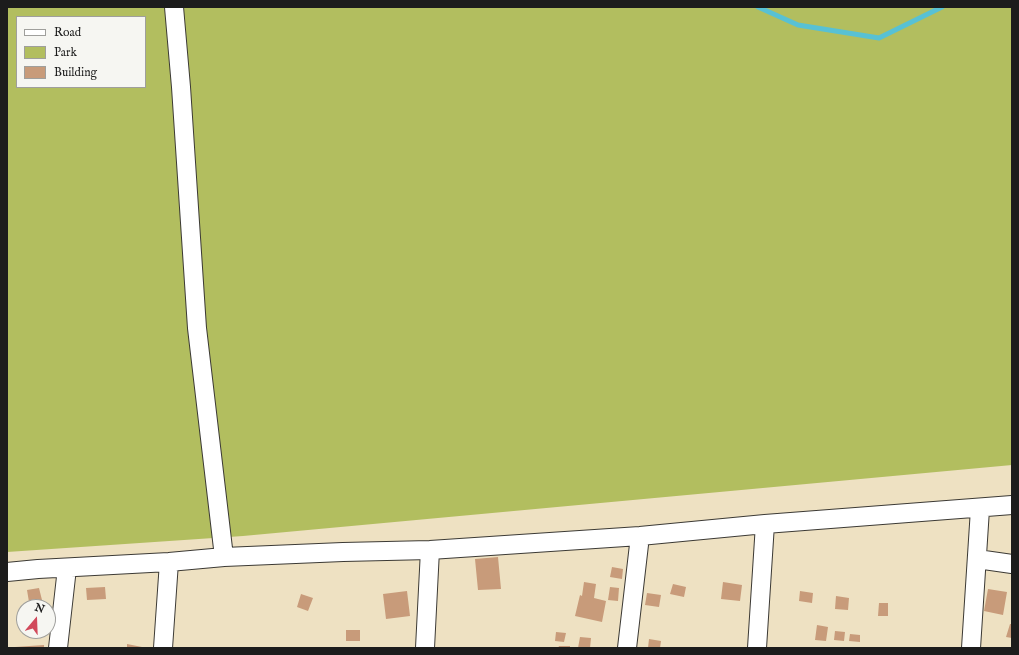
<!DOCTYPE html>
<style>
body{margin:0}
#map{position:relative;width:1019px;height:655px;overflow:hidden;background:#eee1c2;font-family:"IM FELL English",serif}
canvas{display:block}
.frame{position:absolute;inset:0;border:8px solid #1c1c1c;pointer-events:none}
.legend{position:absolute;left:16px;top:16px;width:130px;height:72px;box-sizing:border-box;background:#f6f6f2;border:1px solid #9f9f9c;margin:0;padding:5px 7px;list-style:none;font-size:12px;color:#1c1c1c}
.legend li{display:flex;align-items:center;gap:8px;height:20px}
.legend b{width:20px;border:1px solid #9f9f9c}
.north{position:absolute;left:16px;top:599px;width:40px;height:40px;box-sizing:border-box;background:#f6f6f2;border:1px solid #9f9f9c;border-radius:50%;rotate:19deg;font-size:11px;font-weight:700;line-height:16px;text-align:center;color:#1c1c1c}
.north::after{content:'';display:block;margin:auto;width:14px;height:18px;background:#d1495b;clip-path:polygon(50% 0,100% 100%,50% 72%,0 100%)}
</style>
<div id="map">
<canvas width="1019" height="655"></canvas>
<div class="frame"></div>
<ul class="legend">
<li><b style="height:5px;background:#fff"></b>Road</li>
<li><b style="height:11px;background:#b2be5f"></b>Park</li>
<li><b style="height:11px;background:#c89b7a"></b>Building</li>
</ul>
<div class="north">N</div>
</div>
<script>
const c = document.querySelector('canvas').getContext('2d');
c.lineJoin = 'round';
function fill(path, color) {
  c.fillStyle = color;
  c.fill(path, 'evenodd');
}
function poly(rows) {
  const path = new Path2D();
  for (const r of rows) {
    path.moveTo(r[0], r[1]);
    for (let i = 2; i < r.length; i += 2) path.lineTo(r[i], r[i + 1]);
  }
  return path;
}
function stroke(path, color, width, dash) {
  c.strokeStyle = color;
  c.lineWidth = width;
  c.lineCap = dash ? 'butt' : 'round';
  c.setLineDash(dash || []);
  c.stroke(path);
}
const green = poly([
 [7,7,1012,7,1012,465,243,536,7,552],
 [17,17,145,17,145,87,17,87]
]);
const stream = poly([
 [758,7,798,25,879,38,942,7]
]);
const building = poly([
 [498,557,501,589,478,590,475,559],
 [612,567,623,569,622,579,610,577],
 [584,582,596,584,594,598,606,601,602,622,575,616,580,595,582,596],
 [723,582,742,585,740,601,721,599],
 [673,584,686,587,684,597,670,594],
 [105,587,106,599,87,600,86,588],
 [610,587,619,588,618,601,608,600],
 [39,588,42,600,29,602,27,590],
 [988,589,1007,592,1003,615,984,611],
 [407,591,410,616,386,619,383,594],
 [800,591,813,593,812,603,799,601],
 [647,593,661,595,659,607,645,605],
 [301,594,313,598,308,611,297,607],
 [836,596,849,598,848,610,835,609],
 [879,603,888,603,888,616,878,616],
 [1010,624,1012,624,1012,638,1006,637],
 [817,625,828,627,826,641,815,640],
 [346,630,360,630,360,641,346,641],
 [835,631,845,632,844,641,834,640],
 [556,632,566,633,564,642,555,641],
 [850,634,860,635,860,642,849,641],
 [580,637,591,638,590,648,578,648],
 [649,639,661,641,660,648,648,648],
 [127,644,142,647,142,648,127,648],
 [44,645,44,648,15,648,15,647],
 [559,646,570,646,570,648,558,648]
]);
const minor = poly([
 [174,7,181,87,197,328,224,557],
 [977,559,1012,564],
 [7,572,38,569,169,562,224,557,343,552,430,550,640,536,765,524,1012,505],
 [58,648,67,568],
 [163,648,169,562],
 [425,648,430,550],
 [627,648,640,536],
 [757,648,765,524],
 [971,648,980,509]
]);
fill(green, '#b2be5f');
stroke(stream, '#58c1d4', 5);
fill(building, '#c89b7a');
stroke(minor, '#3c3a35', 20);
stroke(minor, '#fff', 18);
</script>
